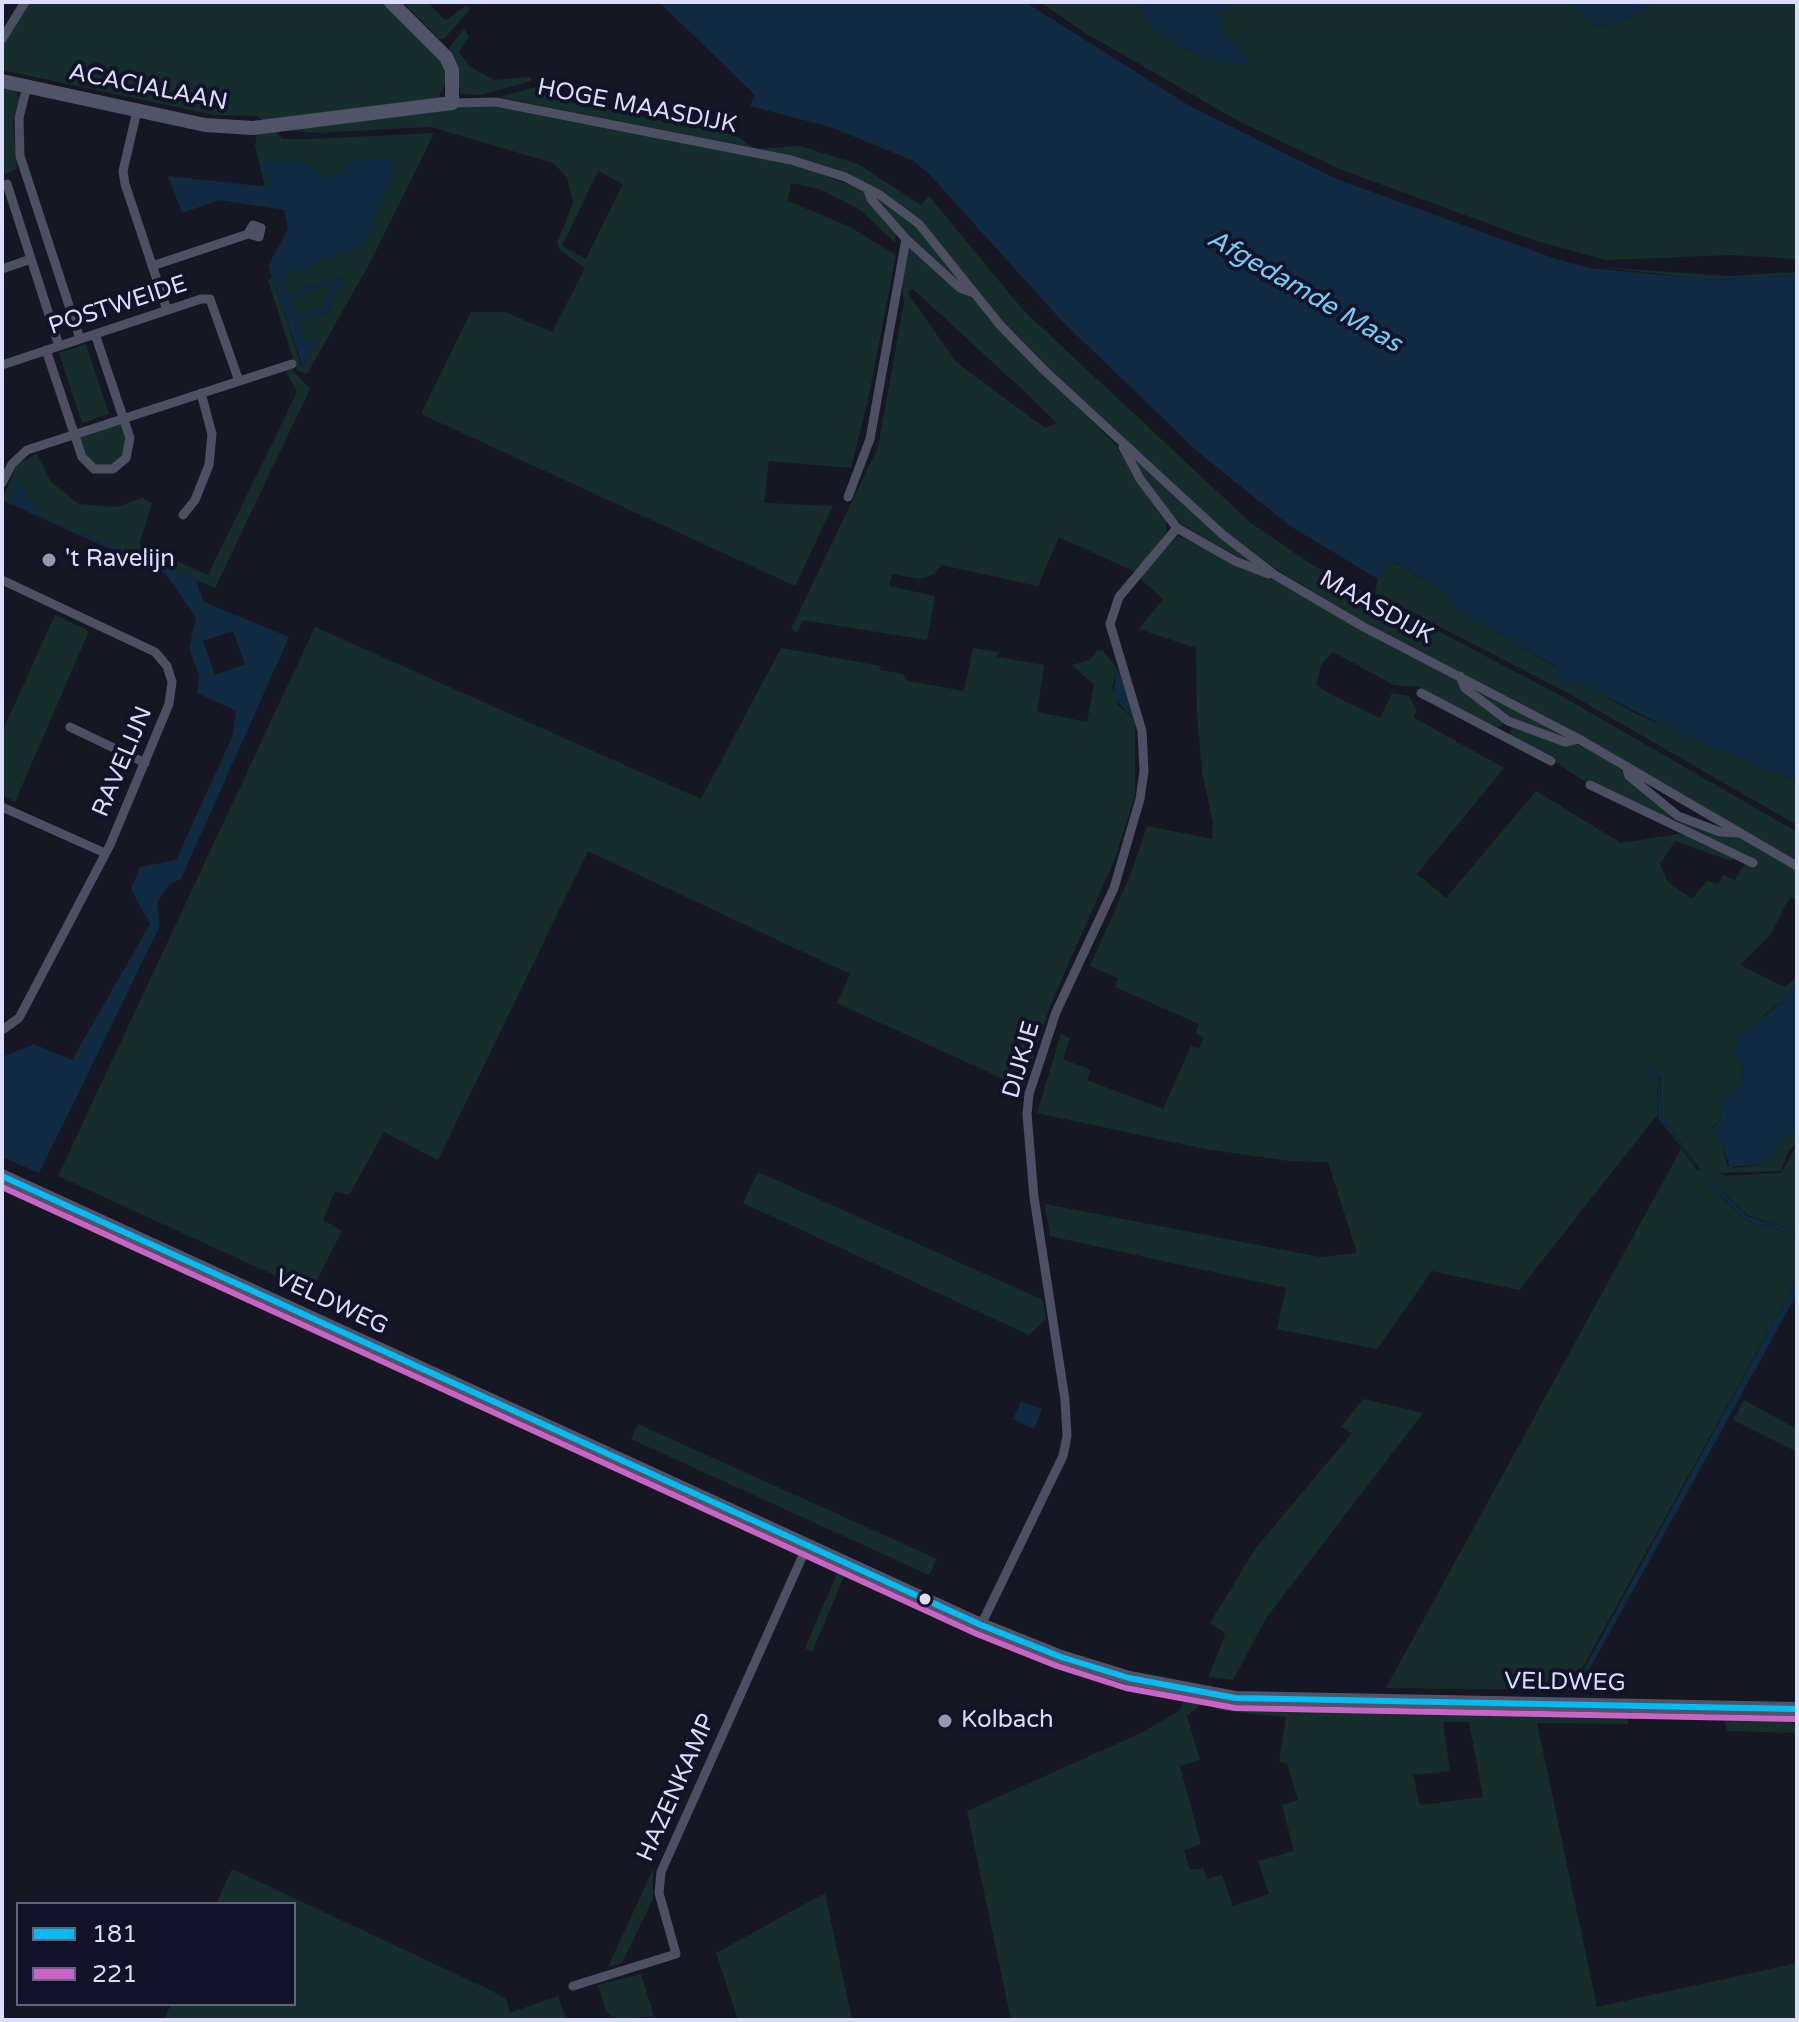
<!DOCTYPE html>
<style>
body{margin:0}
#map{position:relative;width:1799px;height:2022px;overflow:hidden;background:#171723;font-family:"Varela Round",sans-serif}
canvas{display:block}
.frame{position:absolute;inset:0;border:4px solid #dbddfd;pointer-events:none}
.legend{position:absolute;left:16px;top:1902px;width:280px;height:104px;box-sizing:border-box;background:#121228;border:2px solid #62637d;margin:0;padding:10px 14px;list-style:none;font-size:24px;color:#dbddfd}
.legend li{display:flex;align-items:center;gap:16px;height:40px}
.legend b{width:40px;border:2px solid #62637d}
</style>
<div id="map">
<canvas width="1799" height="2022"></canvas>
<div class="frame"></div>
<ul class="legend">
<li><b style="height:10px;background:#00bcf2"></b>181</li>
<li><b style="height:10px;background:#c963c6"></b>221</li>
</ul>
</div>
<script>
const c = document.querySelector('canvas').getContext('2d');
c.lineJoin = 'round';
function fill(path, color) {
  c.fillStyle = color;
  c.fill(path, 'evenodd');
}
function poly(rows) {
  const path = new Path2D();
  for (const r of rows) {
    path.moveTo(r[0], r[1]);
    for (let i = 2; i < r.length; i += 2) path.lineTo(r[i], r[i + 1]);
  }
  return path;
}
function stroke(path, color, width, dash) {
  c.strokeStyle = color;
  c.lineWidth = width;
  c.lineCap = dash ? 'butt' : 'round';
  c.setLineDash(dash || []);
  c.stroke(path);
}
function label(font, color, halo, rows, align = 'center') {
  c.font = font + ' "Varela Round",sans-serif';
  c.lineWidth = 8;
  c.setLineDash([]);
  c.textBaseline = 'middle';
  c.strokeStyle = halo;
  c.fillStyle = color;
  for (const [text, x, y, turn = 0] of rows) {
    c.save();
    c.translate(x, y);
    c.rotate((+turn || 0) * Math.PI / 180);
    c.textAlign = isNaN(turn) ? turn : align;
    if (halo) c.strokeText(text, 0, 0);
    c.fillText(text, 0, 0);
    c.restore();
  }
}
const green = poly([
 [25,2,389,2,433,46,447,72,446,83,437,100,263,120,257,116,214,115,2,70,2,45,16,26],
 [403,2,428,2,445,21,465,6,471,8,445,38,439,39],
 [1040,2,1135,2,1154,29,1180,47,1219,63,1247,59,1227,37,1219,17,1218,11,1236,10,1220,2,1569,2,1597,28,1644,13,1653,2,1794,2,1797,10,1797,259,1732,255,1606,260,1536,241,1342,170,1240,122,1087,34],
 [464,29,469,37,459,52,470,67,494,80,531,77,531,81,480,95,461,94,449,48],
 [2,84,15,87,19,99,13,121,17,169,2,176],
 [540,86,554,99,734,135,756,149,800,146,858,164,921,205,929,196,1023,310,1251,523,1311,564,1565,698,1797,832,1797,861,1568,728,1364,622,1271,566,1225,531,1047,368,1002,323,921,222,882,191,846,173,792,157,499,97],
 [468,105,501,106,799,166,861,189,896,232,895,243,859,209,819,189,791,183,788,201,848,226,896,255,868,400,851,468,769,461,764,503,833,506,795,586,421,414,471,312,505,312,552,332,585,268,560,250,557,243,573,203,567,177,553,163,431,127,312,133,289,130],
 [598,171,623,184,586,259,562,246],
 [276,131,282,139,312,139,434,133,372,259,307,374,297,371,268,280,272,278,302,367,318,339,305,342,298,323,327,312,344,276,288,293,282,275,363,246,340,174,322,178,304,162,264,162,270,187,265,187,255,145,257,133],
 [873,195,916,227,965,287,904,232],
 [908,245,960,291,973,298,997,327,1116,445,1137,482,1166,518,1166,534,1135,572,1059,537,1038,586,941,565,934,574,920,579,892,574,889,586,935,596,927,640,803,620,797,632,791,629,878,447,904,302,902,282],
 [913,289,1025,392,1057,423,1045,428,956,362,907,292],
 [1601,267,1726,276,1797,272,1797,275,1712,280],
 [333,283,323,307,296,317,289,298],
 [86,344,109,414,82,423,59,353],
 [290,367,310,389,215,588,40,516,18,482,8,503,2,500,17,465,37,453,51,482,79,504,116,507,142,498,152,503,139,545,208,575,297,392,284,368],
 [123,423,128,438,125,454,112,466,95,465,86,458,78,437],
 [1130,456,1221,537,1256,567,1181,524,1156,496],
 [1178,536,1272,578,1361,630,1455,677,1503,720,1502,726,1496,728,1418,687,1394,685,1333,652,1321,665,1316,685,1330,694,1380,718,1392,693,1409,696,1417,710,1413,717,1504,768,1417,874,1446,898,1536,791,1621,843,1685,833,1736,859,1731,861,1675,841,1660,864,1668,882,1692,899,1707,881,1718,884,1723,875,1735,880,1745,863,1756,868,1758,864,1680,825,1680,821,1741,837,1797,871,1797,900,1790,897,1771,934,1740,965,1785,987,1797,977,1797,984,1784,998,1778,994,1781,1002,1763,1016,1732,1053,1742,1060,1741,1086,1722,1103,1720,1120,1712,1128,1722,1143,1727,1166,1734,1168,1764,1164,1782,1139,1797,1131,1797,1142,1788,1152,1781,1171,1717,1173,1725,1176,1781,1173,1797,1145,1797,1231,1747,1215,1708,1178,1720,1197,1749,1222,1797,1235,1797,1279,1570,1690,1386,1688,1681,1149,1697,1170,1701,1170,1662,1117,1660,1077,1644,1066,1657,1079,1657,1115,1519,1290,1432,1271,1377,1349,1277,1329,1286,1288,1050,1236,1045,1204,1320,1257,1357,1253,1328,1162,1289,1161,1205,1149,1037,1113,1061,1034,1070,1038,1063,1059,1091,1070,1087,1080,1163,1109,1191,1046,1199,1048,1204,1038,1196,1034,1199,1024,1115,987,1118,978,1090,966,1130,876,1147,826,1212,839,1213,823,1202,772,1197,713,1196,648,1139,629,1163,599,1138,577],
 [1395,562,1445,593,1458,610,1634,713,1790,779,1797,778,1797,825,1568,693,1375,593,1378,579,1388,564],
 [55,615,89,631,15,802,2,795,2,732],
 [315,627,701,799,781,648,881,666,880,670,903,674,908,681,964,691,973,648,998,652,997,657,1044,665,1037,712,1087,722,1094,685,1072,665,1090,660,1097,650,1103,651,1117,668,1112,687,1118,705,1135,720,1135,795,1116,856,1050,1006,1023,1088,837,1003,850,974,588,851,438,1160,384,1132,349,1195,335,1191,323,1220,342,1231,311,1292,58,1176],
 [1466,683,1568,737,1564,738,1505,715],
 [1512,726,1566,745,1583,745,1621,769,1628,780,1673,817,1667,819,1589,780,1587,783,1554,761,1556,758,1510,735],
 [758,1172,1043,1300,1046,1319,1029,1335,743,1203],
 [1363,1399,1423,1413,1267,1617,1233,1680,1208,1677,1225,1636,1223,1631,1210,1623,1255,1549,1352,1433,1341,1427],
 [1744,1400,1797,1429,1797,1452,1733,1420],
 [638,1424,937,1559,929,1575,631,1439],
 [839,1569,846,1572,812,1652,805,1648],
 [1185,1699,1204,1701,1187,1716,1200,1760,1180,1766,1201,1844,1184,1850,1190,1870,1203,1868,1207,1879,1222,1875,1233,1906,1269,1894,1258,1861,1294,1851,1282,1805,1298,1800,1287,1763,1279,1762,1286,1717,1216,1710,1217,1702,1628,1711,1628,1724,1537,1723,1597,2007,1797,1963,1797,2020,1011,2020,967,1811,1143,1732,1179,1711],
 [1443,1722,1469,1722,1483,1797,1420,1805,1413,1775,1450,1771],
 [1722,1711,1797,1713,1797,1733,1727,1731],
 [232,1869,490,1990,506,1999,510,2013,558,1996,566,2020,164,2020,171,2004,294,2004,294,1904,216,1904],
 [653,1869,653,1899,622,1963,608,1967],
 [825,1893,852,2020,738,2020,716,1953],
 [641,1974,654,2016,616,2020,606,2011,598,1985]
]);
const water = poly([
 [659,2,1025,2,1190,106,1337,179,1556,259,1590,268,1712,280,1797,275,1797,778,1790,779,1680,734,1578,682,1568,685,1557,681,1555,666,1457,610,1445,593,1396,562,1388,564,1378,579,1290,526,1198,452,1061,320,931,176,914,161,830,127,750,106,755,95],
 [1135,2,1220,2,1238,11,1219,11,1219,17,1227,37,1247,59,1247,65,1219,63,1180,47,1154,29],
 [1569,2,1653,2,1644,13,1597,28],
 [390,159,395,171,363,246,283,275,288,293,344,276,327,312,298,323,305,342,319,338,303,367,268,266,288,228,284,210,220,200,182,213,168,176,269,187,263,162,304,162,322,178,340,174,351,160],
 [333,283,322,307,296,317,290,298],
 [18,481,40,516,195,579,204,602,289,637,181,879,170,884,157,902,160,926,39,1173,2,1157,2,1057,34,1044,72,1060,150,924,131,889,140,867,176,860,232,737,236,711,197,693,199,675,189,648,196,618,166,574,8,503],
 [233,631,245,664,215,675,203,641],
 [1117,668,1126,690,1135,720,1113,697],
 [1797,984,1797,1131,1782,1139,1764,1164,1730,1167,1722,1143,1711,1131,1720,1120,1722,1103,1741,1086,1742,1060,1734,1057,1732,1050,1741,1034,1781,1003,1778,994,1784,998],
 [1647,1064,1659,1074,1662,1117,1700,1171,1658,1118,1657,1079,1644,1066],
 [1708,1178,1747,1216,1797,1231,1797,1235,1749,1222,1710,1187,1705,1181],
 [1797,1279,1797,1294,1579,1688,1564,1692,1575,1686],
 [1021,1401,1042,1409,1034,1429,1013,1419]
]);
const street = poly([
 [2,39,25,2],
 [27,86,19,118,20,156,80,339],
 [452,103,496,102,791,160,845,177,880,195,919,224,1000,325,1044,370,1222,534,1275,575,1362,626,1579,739,1797,866],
 [137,111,123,171,125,184,167,310],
 [7,184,59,346],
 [867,188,871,199,906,239,960,288,974,293],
 [152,266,248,234,253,225,261,228,259,237,248,234],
 [2,269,31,259],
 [46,350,82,457,94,469,113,469,126,458,130,438,95,334],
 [2,365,201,299,210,299,239,381],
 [1123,447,1140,479,1177,528,1235,561,1269,574],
 [2,483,12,464,27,450,292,364],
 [848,497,870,439,906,239],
 [183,515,195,500,209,465,212,434,201,393],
 [2,580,155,652,167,666,172,682,169,704,110,845,19,1018,2,1030],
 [1460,676,1465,688,1508,721,1565,742,1579,739],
 [1421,693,1551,761],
 [70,727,145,763],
 [1626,766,1629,776,1678,816,1720,832,1738,833],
 [1590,785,1753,863],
 [2,807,105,853],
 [981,1625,1063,1456,1067,1436,1065,1400,1034,1197,1027,1114,1029,1094,1056,1012,1114,888,1140,799,1144,771,1142,731,1110,624,1119,597,1177,528],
 [573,1986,676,1954,659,1893,661,1872,808,1544]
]);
const secondary = poly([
 [2,81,205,125,253,128,452,103,452,70,446,57,391,2],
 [2,1176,981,1625,1061,1657,1129,1678,1235,1698,1797,1709]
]);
const bus1 = poly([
 [2,1176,981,1625,1061,1657,1129,1678,1235,1698,1797,1709]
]);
const bus2 = poly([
 [2,1187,977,1634,1057,1666,1126,1688,1235,1708,1797,1719]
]);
const markers = [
 [49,560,8,"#9698b1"],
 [925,1599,7,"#dbddfd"],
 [945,1721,8,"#9698b1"]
];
const streetNames = [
 ["ACACIALAAN",148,88,11],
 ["HOGE MAASDIJK",637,107,11],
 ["POSTWEIDE",118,306,-18],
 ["MAASDIJK",1376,608,29],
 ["RAVELIJN",123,762,-67],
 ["DIJKJE",1022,1060,-74],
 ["VELDWEG",331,1303,25],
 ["VELDWEG",1565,1683,1],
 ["HAZENKAMP",677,1788,-66]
];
const poiNames = [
 ["'t Ravelijn",65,560],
 ["Kolbach",961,1721]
];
const waterNames = [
 ["Afgedamde Maas",1304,292,30]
];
fill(green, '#152e2b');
fill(water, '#0f2a41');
stroke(street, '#4d4f63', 9);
stroke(secondary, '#515369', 14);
stroke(bus1, '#00bcf2', 6);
stroke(bus2, '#c963c6', 6);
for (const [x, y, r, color] of markers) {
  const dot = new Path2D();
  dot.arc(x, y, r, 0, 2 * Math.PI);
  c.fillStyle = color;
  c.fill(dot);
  stroke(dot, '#121228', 3);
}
label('24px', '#dbddfd', '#121228', streetNames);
label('24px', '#dbddfd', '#121228', poiNames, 'left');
label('italic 26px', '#70cff6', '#121228', waterNames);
</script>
